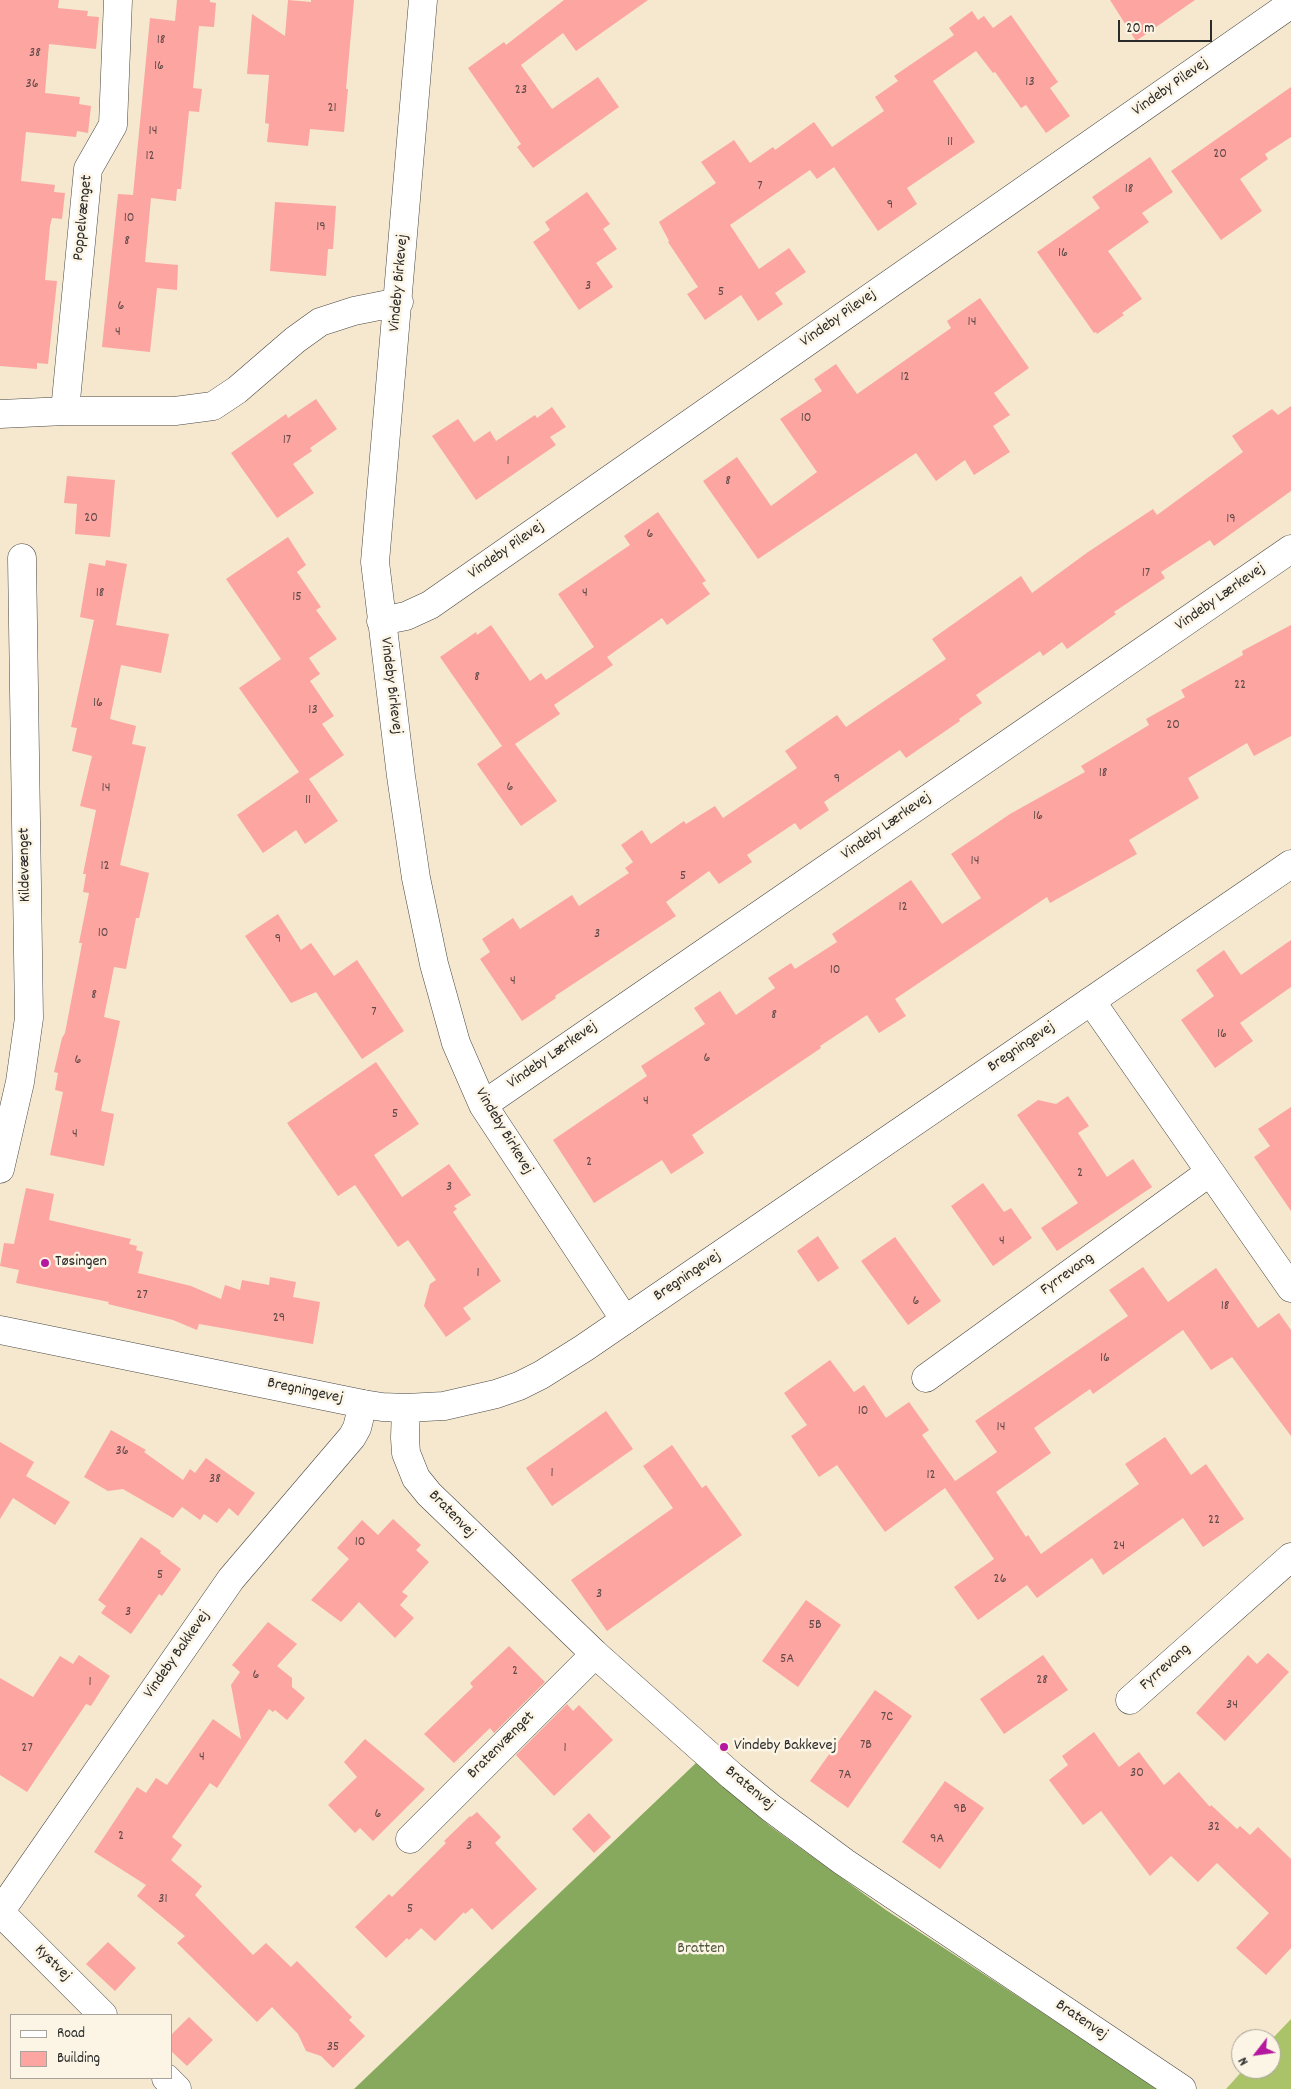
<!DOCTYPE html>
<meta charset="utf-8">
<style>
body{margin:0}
#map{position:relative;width:1291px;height:2089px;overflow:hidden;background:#f5e8ce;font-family:Dekko,sans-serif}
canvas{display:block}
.legend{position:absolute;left:10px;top:2014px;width:162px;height:65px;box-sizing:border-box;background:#fcf5e5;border:1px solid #a8a49b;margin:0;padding:6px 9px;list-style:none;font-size:15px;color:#2b2b2b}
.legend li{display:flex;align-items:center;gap:10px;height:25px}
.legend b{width:25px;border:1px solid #a8a49b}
.north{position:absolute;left:1231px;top:2029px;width:50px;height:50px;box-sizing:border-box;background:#fcf5e5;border:1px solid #a8a49b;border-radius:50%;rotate:240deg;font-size:14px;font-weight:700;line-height:20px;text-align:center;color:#2b2b2b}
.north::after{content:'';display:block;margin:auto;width:18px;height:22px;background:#b5179e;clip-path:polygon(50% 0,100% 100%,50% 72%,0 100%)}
.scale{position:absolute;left:1118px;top:20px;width:94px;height:22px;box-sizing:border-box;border:2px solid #2b2b2b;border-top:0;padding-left:6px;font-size:15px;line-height:18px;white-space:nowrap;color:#2b2b2b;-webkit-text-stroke:4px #fcf5e5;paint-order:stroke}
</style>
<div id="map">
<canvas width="1291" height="2089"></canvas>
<ul class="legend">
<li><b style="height:6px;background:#fff"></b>Road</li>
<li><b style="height:14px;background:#fda5a1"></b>Building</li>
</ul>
<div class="north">N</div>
<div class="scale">20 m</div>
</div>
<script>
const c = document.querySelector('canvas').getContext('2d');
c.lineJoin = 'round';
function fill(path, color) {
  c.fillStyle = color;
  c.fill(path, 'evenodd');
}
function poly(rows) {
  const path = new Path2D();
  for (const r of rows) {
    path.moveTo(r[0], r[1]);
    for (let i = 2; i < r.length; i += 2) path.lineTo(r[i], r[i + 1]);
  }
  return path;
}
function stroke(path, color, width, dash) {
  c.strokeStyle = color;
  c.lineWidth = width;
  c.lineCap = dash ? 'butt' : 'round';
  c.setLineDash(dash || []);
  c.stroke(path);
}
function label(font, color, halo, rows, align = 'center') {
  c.font = font + ' Dekko,sans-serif';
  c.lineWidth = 5;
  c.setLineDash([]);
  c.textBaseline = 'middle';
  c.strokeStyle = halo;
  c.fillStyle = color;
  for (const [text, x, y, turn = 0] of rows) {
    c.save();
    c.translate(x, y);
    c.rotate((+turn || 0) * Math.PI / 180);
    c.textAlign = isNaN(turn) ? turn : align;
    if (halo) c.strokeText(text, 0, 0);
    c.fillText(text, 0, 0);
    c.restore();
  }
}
const green = poly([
 [1291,2019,1291,2089,1226,2089,1244,2069,1271,2069,1271,2040]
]);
const forest = poly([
 [696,1763,770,1826,886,1910,1159,2089,354,2089]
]);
const building = poly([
 [0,0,59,0,58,8,88,11,87,16,99,17,96,49,49,44,45,93,80,97,79,104,91,106,88,133,77,131,76,137,26,132,21,181,55,185,54,192,65,193,62,219,52,218,50,226,45,280,57,281,48,364,37,363,37,369,0,366],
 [177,0,210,0,210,2,216,3,214,27,199,26,193,88,202,89,199,112,189,111,181,189,177,189,176,201,151,198,145,262,178,265,177,290,157,288,150,352,102,347,118,194,133,195,150,18,175,21],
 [288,0,311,2,311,0,354,0,346,89,348,89,344,132,310,129,308,146,267,142,269,124,265,123,269,75,247,74,252,14,285,36],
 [564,0,648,0,576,51,563,33,521,65,552,109,598,77,619,107,533,168,517,147,521,144,468,68,504,42,506,45],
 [1110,0,1195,0,1136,41],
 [972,11,978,20,984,16,993,28,1011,15,1058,82,1050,88,1070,116,1046,133,1026,105,1021,108,995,72,993,73,976,51,933,81,975,142,907,188,917,204,878,231,834,167,817,179,810,170,730,225,759,269,789,248,806,272,775,293,783,304,758,321,741,295,705,320,687,294,698,287,668,242,669,241,659,222,716,183,701,162,734,140,750,163,773,147,775,150,814,122,832,147,884,111,875,97,898,81,894,76,954,35,949,28],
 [1291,87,1291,137,1265,154,1268,159,1240,179,1262,211,1221,240,1171,171],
 [1150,157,1173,192,1142,213,1149,222,1108,251,1142,299,1122,313,1124,315,1097,334,1096,332,1094,333,1037,252,1100,208,1092,197],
 [587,192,610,224,603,229,617,249,596,263,613,287,579,310,533,242,550,230,545,222],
 [275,202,336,206,333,249,328,249,326,276,270,271],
 [980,298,1029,368,994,393,1010,415,993,426,1010,452,974,475,965,460,936,481,916,453,758,559,703,481,737,457,771,506,817,472,780,419,822,391,814,379,836,364,857,394,951,328,947,321],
 [316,399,337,429,310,448,312,451,293,464,314,493,277,518,231,453,286,414,288,418],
 [1291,406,1291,491,1214,546,1210,540,1161,572,1165,578,1114,612,1116,614,1067,649,1062,642,1043,656,1040,651,976,695,982,703,959,719,960,721,906,758,900,750,824,802,829,810,800,830,795,823,747,855,752,862,719,884,709,871,666,902,676,916,555,996,556,998,522,1021,480,959,490,952,482,939,513,918,520,929,572,895,579,906,629,873,625,868,633,862,621,845,642,830,651,844,684,821,686,824,715,806,723,818,797,768,785,751,837,715,846,727,946,659,932,639,1021,576,1032,593,1088,552,1153,509,1157,515,1243,452,1232,436,1272,409,1278,415],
 [552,407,566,427,550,437,556,445,476,500,432,436,458,419,474,442,490,431,496,441,535,415,537,418],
 [67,476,115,480,110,537,75,534,77,504,64,503],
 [658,512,706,581,702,583,710,594,667,625,662,618,607,657,613,665,554,705,560,714,515,744,557,801,521,826,477,764,502,746,440,657,476,632,477,635,491,625,530,681,541,673,546,680,594,647,558,594,630,545,624,536],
 [288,537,306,565,297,572,321,607,316,610,337,639,309,658,320,674,310,681,334,716,322,724,344,755,309,779,338,821,305,844,296,830,263,853,237,815,299,772,239,688,281,659,226,579],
 [106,560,127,564,116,625,169,634,161,673,121,665,110,719,136,726,132,744,146,747,120,865,149,873,139,918,136,918,126,969,114,967,104,1017,120,1021,101,1111,114,1114,104,1166,50,1155,63,1092,55,1090,58,1073,54,1072,62,1038,65,1033,79,960,82,943,79,943,89,893,83,892,86,874,83,874,96,810,80,806,92,756,72,751,77,728,71,727,94,620,80,617,89,563,105,566],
 [1291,625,1291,736,1254,756,1247,743,1188,778,1199,798,1129,840,1137,854,1050,903,1047,897,895,999,906,1016,879,1033,867,1015,820,1046,821,1048,692,1135,704,1153,671,1174,662,1160,594,1203,553,1140,647,1076,641,1066,705,1024,694,1008,720,991,736,1015,775,988,768,978,791,963,795,969,837,942,832,934,911,880,942,924,981,898,951,854,1010,814,1085,772,1081,766,1149,725,1146,719,1185,697,1181,690,1243,655,1242,651],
 [278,914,301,950,311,943,334,976,357,960,404,1031,362,1059,316,992,291,1003,245,936],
 [1291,940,1291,987,1240,1023,1253,1041,1215,1068,1181,1020,1214,996,1196,970,1224,950,1241,975],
 [376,1062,419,1124,374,1155,402,1197,449,1164,471,1195,454,1206,457,1209,453,1212,501,1281,463,1308,471,1319,446,1337,424,1306,430,1284,436,1280,408,1240,398,1247,355,1185,338,1196,287,1123],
 [1068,1096,1089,1126,1078,1133,1107,1177,1133,1159,1152,1187,1057,1251,1041,1228,1078,1203,1017,1115,1038,1100,1056,1104],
 [1291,1107,1291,1211,1254,1157,1270,1146,1258,1129],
 [983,1183,1004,1212,1011,1208,1032,1238,993,1266,951,1206],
 [26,1188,54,1194,49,1220,131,1239,129,1244,137,1246,136,1250,143,1252,138,1273,191,1286,221,1299,225,1285,240,1290,242,1280,269,1285,270,1277,296,1282,293,1297,320,1302,313,1344,199,1324,197,1330,173,1320,108,1304,109,1302,16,1283,19,1270,0,1266,4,1243,14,1244],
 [818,1236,839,1268,818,1282,797,1251],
 [895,1237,941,1301,908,1325,861,1261],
 [1143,1267,1168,1302,1216,1268,1258,1328,1279,1313,1291,1330,1291,1436,1232,1357,1211,1370,1183,1330,1093,1394,1090,1389,1034,1428,1051,1453,996,1492,1026,1537,1028,1535,1041,1554,1139,1484,1125,1464,1165,1437,1191,1475,1206,1464,1244,1519,1203,1547,1183,1518,1103,1575,1092,1558,1037,1598,1027,1585,978,1620,954,1587,994,1559,945,1488,885,1532,837,1465,819,1477,791,1436,807,1425,784,1393,830,1360,854,1392,864,1385,886,1418,909,1402,929,1430,922,1435,955,1481,948,1486,997,1452,975,1421,1128,1316,1109,1290],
 [606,1411,633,1449,552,1506,526,1468],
 [111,1430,146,1450,144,1452,183,1480,190,1469,195,1473,206,1458,255,1493,238,1516,229,1508,217,1523,204,1514,200,1520,182,1507,173,1518,123,1489,108,1491,84,1477],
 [0,1442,34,1462,26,1476,70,1502,55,1525,13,1498,0,1519],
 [672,1445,702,1488,706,1485,742,1535,607,1631,571,1580,673,1508,643,1466],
 [393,1519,421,1545,416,1550,429,1562,402,1592,408,1596,400,1605,414,1618,395,1638,359,1602,341,1622,311,1600,349,1559,337,1548,362,1520,378,1535],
 [141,1537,161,1551,160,1553,181,1569,162,1596,159,1594,131,1634,101,1613,106,1606,98,1600],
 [806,1600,841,1625,798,1687,762,1661],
 [268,1622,297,1644,277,1666,292,1678,292,1687,305,1698,287,1720,275,1710,273,1712,269,1709,217,1788,210,1783,172,1837,182,1845,171,1860,202,1886,195,1895,253,1955,266,1943,291,1967,297,1961,352,2017,349,2020,365,2036,333,2068,321,2056,306,2051,298,2034,272,2007,257,2022,177,1943,185,1936,137,1896,146,1885,94,1852,137,1787,146,1793,156,1778,167,1785,213,1719,241,1739,231,1685,240,1672,232,1665],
 [509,1646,545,1682,494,1733,490,1728,454,1763,424,1734,473,1687,470,1683],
 [1268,1653,1289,1672,1225,1741,1196,1713,1248,1655,1257,1664],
 [79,1655,110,1676,91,1706,86,1704,27,1792,0,1775,0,1678,33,1697,60,1656,73,1664],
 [1043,1655,1068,1690,1004,1734,980,1699],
 [875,1690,912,1716,848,1808,810,1781],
 [567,1704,573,1711,579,1705,613,1740,554,1796,516,1755],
 [1094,1732,1119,1767,1139,1752,1164,1785,1179,1772,1210,1807,1211,1805,1237,1829,1240,1826,1250,1835,1258,1827,1291,1859,1291,1948,1266,1975,1236,1948,1269,1913,1217,1863,1198,1882,1171,1856,1150,1876,1101,1811,1083,1825,1049,1780,1068,1765,1062,1756],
 [365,1739,425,1789,373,1841,360,1828,355,1833,328,1805,357,1777,344,1762],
 [945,1781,984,1808,940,1869,902,1842],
 [477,1812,501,1837,495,1843,537,1889,492,1930,472,1908,465,1914,464,1912,435,1941,421,1928,409,1940,407,1938,386,1958,355,1927,389,1894,392,1897,446,1843,444,1841,470,1816,471,1817],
 [589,1813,611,1837,594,1853,572,1829],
 [108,1942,136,1968,115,1991,86,1964],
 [189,2017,213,2040,187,2066,171,2051,171,2035]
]);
const street = poly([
 [423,0,375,562,401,776,416,878,434,964,456,1043,483,1105,625,1320],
 [65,411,88,169,113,125,118,0],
 [0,414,65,411,175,411,213,406,237,390,295,340,320,322,354,311,399,302],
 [381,621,406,616,430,605,1291,4],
 [1091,1001,1291,1288],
 [483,1105,1291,549],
 [0,1169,20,1082,29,1018,22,558],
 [926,1378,1210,1172],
 [1130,1700,1291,1557],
 [410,1839,595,1654],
 [0,1912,231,1579,352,1437,357,1428,363,1404],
 [0,1912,103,2015],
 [166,2078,177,2089]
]);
const secondary = poly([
 [0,1330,363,1404,382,1407,406,1408,444,1406,496,1394,519,1386,541,1375,584,1348,1291,864],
 [406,1408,405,1438,406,1453,416,1478,429,1494,595,1654,732,1776,771,1808,844,1862,1182,2089]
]);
const markers = [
 [45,1263,5,"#b5179e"],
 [724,1747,5,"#b5179e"]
];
const numberNames = [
 ["18",161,41],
 ["38",35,54],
 ["16",159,67],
 ["13",1030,83],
 ["36",32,85],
 ["23",521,91],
 ["21",332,109],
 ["14",153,132],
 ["11",950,143],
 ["20",1220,155],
 ["12",150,157],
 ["7",760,187],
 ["18",1129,190],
 ["9",890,206],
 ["10",129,219],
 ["19",321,228],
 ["8",127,242],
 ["16",1063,254],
 ["3",588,287],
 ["5",721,293],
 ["6",121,307],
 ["14",972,323],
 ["4",118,333],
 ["12",905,378],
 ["10",806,419],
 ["17",287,441],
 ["1",508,462],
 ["8",728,482],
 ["20",91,519],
 ["19",1231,520],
 ["6",650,535],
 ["17",1146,574],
 ["18",100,594],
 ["4",585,594],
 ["15",297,598],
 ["8",477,678],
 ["22",1240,686],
 ["16",98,704],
 ["13",313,711],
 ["20",1173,726],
 ["18",1103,774],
 ["9",837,780],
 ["6",510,788],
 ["14",106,789],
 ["11",308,801],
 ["16",1038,817],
 ["14",975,862],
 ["12",105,867],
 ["5",683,877],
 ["12",903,908],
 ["10",103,934],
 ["3",597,935],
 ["9",278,940],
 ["10",835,971],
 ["4",513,982],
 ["8",94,996],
 ["7",374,1013],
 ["8",774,1016],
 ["16",1222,1035],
 ["6",707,1059],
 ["6",78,1061],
 ["4",646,1102],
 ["5",395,1115],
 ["4",75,1135],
 ["2",589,1163],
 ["2",1080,1174],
 ["3",449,1188],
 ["4",1002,1242],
 ["1",478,1274],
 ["27",142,1296],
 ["6",916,1302],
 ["18",1225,1307],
 ["29",279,1319],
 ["16",1105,1359],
 ["10",863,1412],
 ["14",1001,1428],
 ["36",122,1452],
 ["1",552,1474],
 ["12",931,1476],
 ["38",215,1480],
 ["22",1214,1521],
 ["10",360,1543],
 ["24",1119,1547],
 ["5",160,1576],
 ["26",1000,1580],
 ["3",599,1595],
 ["3",128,1613],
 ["5B",815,1626],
 ["5A",787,1660],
 ["2",515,1672],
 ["6",256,1676],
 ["28",1042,1681],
 ["1",90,1683],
 ["34",1232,1706],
 ["7C",887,1718],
 ["7B",866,1746],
 ["27",27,1749],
 ["1",565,1749],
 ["4",202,1758],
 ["30",1137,1774],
 ["7A",845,1776],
 ["9B",960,1810],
 ["6",378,1815],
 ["32",1214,1828],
 ["2",121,1837],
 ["9A",937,1840],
 ["3",469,1847],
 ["31",163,1900],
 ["5",410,1910],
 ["35",333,2048]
];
const streetNames = [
 ["Vindeby Pilevej",1171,88,-35],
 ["Poppelvænget",84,218,-84],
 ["Vindeby Birkevej",400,283,-85],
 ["Vindeby Pilevej",839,319,-35],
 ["Vindeby Pilevej",507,551,-35],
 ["Vindeby Lærkevej",1221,598,-35],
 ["Vindeby Birkevej",390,686,83],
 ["Vindeby Lærkevej",887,827,-35],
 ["Kildevænget",26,865,-91],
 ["Bregningevej",1022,1048,-34],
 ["Vindeby Lærkevej",553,1056,-35],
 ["Vindeby Birkevej",503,1132,59],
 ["Fyrrevang",1068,1275,-36],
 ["Bregningevej",688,1277,-34],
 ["Bregningevej",305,1392,12],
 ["Bratenvej",451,1515,46],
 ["Vindeby Bakkevej",178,1655,-55],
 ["Fyrrevang",1166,1668,-42],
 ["Bratenvænget",502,1746,-45],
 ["Bratenvej",749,1789,40],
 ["Kystvej",52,1964,45],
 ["Bratenvej",1081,2021,34]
];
const poiNames = [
 ["Tøsingen",55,1263],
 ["Vindeby Bakkevej",734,1747]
];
const parkNames = [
 ["Bratten",701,1950]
];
fill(green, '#aac369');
fill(forest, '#87a95d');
fill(building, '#fda5a1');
stroke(street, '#494743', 29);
stroke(secondary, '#494743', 29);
stroke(street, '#fff', 28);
stroke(secondary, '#fff', 28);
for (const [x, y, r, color] of markers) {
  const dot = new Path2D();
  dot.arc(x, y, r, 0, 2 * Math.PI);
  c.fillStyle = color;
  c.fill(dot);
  stroke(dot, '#fcf5e5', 2);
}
label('14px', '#604a48', null, numberNames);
label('16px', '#2b2b2b', '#fcf5e5', streetNames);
label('16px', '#2b2b2b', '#fcf5e5', poiNames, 'left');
label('16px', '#51593e', '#fcf5e5', parkNames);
</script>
